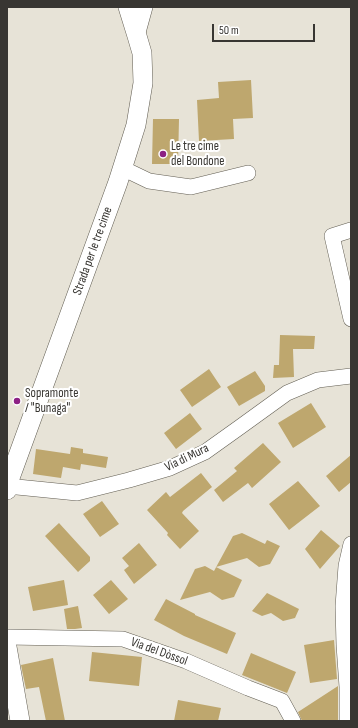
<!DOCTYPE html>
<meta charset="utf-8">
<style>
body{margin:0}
#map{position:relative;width:358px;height:728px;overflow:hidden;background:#e7e3d7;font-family:"Sofia Sans Condensed",sans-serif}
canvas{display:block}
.frame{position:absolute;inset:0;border:8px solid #383632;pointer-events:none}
.scale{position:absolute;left:212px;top:24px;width:103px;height:18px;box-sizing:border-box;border:2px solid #383632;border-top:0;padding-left:5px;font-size:12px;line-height:14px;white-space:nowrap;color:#383632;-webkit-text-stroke:3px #fff;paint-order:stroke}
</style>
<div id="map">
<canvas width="358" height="728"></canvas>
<div class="frame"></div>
<div class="scale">50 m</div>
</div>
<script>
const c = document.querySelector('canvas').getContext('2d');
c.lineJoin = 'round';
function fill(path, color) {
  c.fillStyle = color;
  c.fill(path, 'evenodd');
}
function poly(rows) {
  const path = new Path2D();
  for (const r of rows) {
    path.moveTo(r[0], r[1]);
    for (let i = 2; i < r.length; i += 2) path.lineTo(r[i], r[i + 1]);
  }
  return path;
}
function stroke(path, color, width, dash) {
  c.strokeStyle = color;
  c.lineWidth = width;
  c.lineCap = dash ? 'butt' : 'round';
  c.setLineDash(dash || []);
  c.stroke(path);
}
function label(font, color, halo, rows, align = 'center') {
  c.font = font + ' "Sofia Sans Condensed",sans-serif';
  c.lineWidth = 4;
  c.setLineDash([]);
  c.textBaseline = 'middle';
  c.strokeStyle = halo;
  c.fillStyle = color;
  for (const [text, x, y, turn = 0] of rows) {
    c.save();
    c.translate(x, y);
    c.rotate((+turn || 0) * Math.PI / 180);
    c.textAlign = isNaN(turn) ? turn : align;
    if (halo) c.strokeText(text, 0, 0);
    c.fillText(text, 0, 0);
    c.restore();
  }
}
const building = poly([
 [251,80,253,118,233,119,234,139,199,141,197,100,219,98,218,82],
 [153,119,179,119,178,164,152,164],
 [280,335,315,336,314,349,293,349,294,377,273,378,274,365,279,365],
 [209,369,221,387,192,407,180,390],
 [255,371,265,386,265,391,239,406,227,387],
 [311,403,326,427,293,448,278,423],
 [190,413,202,429,176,449,164,433],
 [263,443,281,462,252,488,248,483,223,502,214,490,237,471,234,468],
 [71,447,83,449,83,453,108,457,106,468,81,464,80,470,63,467,61,478,33,474,36,449,70,454],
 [351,455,351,482,339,492,326,476],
 [201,473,212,487,183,511,182,513,199,531,180,549,167,535,168,533,147,510,166,492,170,497],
 [298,481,320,506,289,530,269,504],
 [102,501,119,524,100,537,83,514],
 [59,523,90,557,90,561,78,572,45,536],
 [321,530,340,546,320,569,305,549],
 [242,533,265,544,267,540,280,546,270,564,259,567,247,558,216,567,242,580,234,597,222,600,210,592,180,600,195,569,205,566,214,571,233,536],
 [139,543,157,565,134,584,124,570,129,566,122,558],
 [64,580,68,605,33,611,28,587],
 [111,580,128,599,109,614,93,595],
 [267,593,299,609,295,618,283,621,271,613,262,616,252,611],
 [166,599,195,614,195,615,236,633,227,654,184,636,154,620],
 [78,606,82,628,75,629,67,629,64,609],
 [334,640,337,679,310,683,304,645],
 [92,652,142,657,139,686,89,681],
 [251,653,296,672,287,693,242,675],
 [53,658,65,721,46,721,39,687,26,689,23,675,21,665],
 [338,686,338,721,302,721,298,712],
 [178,700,221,708,218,721,174,721]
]);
const minor = poly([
 [137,36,145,7],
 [122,168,149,181,191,187,248,173],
 [351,230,332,236,351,319],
 [7,486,77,493,129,480,170,468,205,452,240,427,287,393,318,380,351,376],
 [7,637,123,639,186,661,248,688,282,701,293,721],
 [347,721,347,687,344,645,343,606,346,566,351,544]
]);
const major = poly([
 [7,490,7,486,118,182,136,125,143,83,142,53,137,36,128,7],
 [7,647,20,721]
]);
const markers = [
 [163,154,4,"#8c2084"],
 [17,401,4,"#8c2084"]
];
const poiNames = [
 ["Le tre cime",171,147],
 ["del Bondone",171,162],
 ["Sopramonte",25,394],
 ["/ \"Bunaga\"",25,409]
];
const streetNames = [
 ["Strada per le tre cime",93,251,-70],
 ["Via di Mura",187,458,-26],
 ["Via del Dòssol",159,652,20]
];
fill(building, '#bea76e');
stroke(minor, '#625e53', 16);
stroke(major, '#625e53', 20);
stroke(minor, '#fff', 15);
stroke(major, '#fff', 19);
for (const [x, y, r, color] of markers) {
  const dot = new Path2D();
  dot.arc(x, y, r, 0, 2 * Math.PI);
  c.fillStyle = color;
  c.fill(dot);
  stroke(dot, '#fff', 1.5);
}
label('13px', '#383632', '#fff', poiNames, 'left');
label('13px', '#383632', '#fff', streetNames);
</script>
